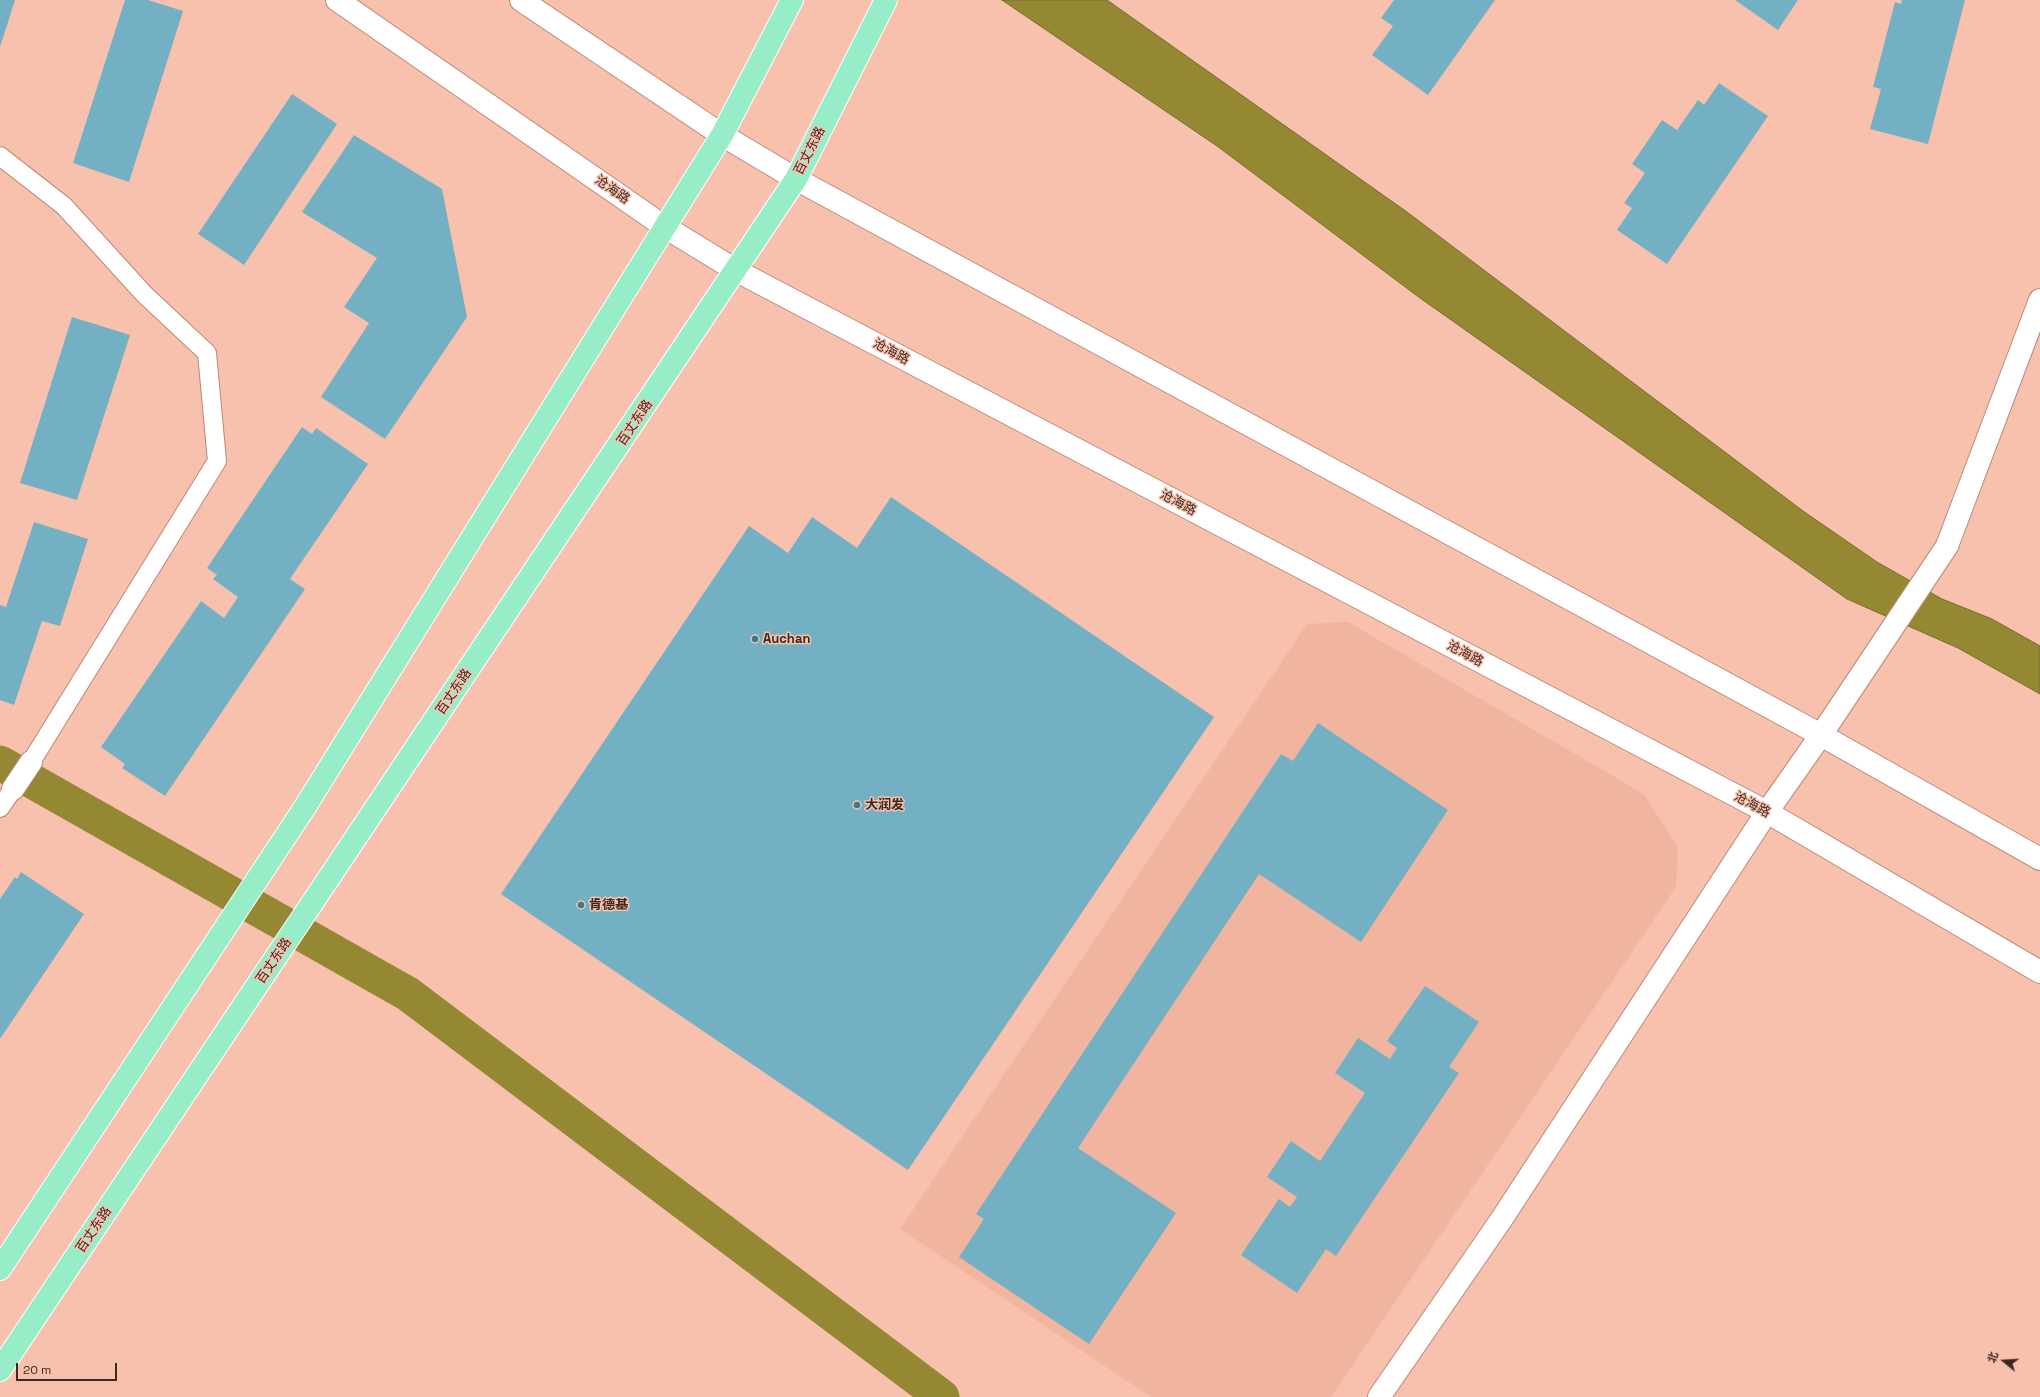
<!DOCTYPE html>
<meta charset="utf-8">
<style>
body{margin:0}
#map{position:relative;width:2040px;height:1397px;overflow:hidden;background:#f7c1ae;font-family:"Space Grotesk","Noto Sans SC",sans-serif}
canvas{display:block}
.north{position:absolute;left:1984px;top:1341px;width:40px;height:40px;-webkit-text-stroke:3px #f7c1ae;paint-order:stroke;rotate:288deg;font-size:11px;font-weight:700;line-height:16px;text-align:center;color:#3d2821}
.north::after{content:'';display:block;margin:auto;width:14px;height:18px;background:#3d2821;clip-path:polygon(50% 0,100% 100%,50% 72%,0 100%)}
.scale{position:absolute;left:16px;top:1363px;width:101px;height:18px;box-sizing:border-box;border:2px solid #3d2821;border-top:0;padding-left:5px;font-size:12px;line-height:14px;white-space:nowrap;color:#3d2821;-webkit-text-stroke:3px #f7c1ae;paint-order:stroke}
</style>
<div id="map">
<canvas width="2040" height="1397"></canvas>
<div class="north">北</div>
<div class="scale">20 m</div>
</div>
<script>
const c = document.querySelector('canvas').getContext('2d');
c.lineJoin = 'round';
function fill(path, color) {
  c.fillStyle = color;
  c.fill(path, 'evenodd');
}
function poly(rows) {
  const path = new Path2D();
  for (const r of rows) {
    path.moveTo(r[0], r[1]);
    for (let i = 2; i < r.length; i += 2) path.lineTo(r[i], r[i + 1]);
  }
  return path;
}
function stroke(path, color, width, dash) {
  c.strokeStyle = color;
  c.lineWidth = width;
  c.lineCap = dash ? 'butt' : 'round';
  c.setLineDash(dash || []);
  c.stroke(path);
}
function label(font, color, halo, rows, align = 'center') {
  c.font = font + ' "Space Grotesk","Noto Sans SC",sans-serif';
  c.lineWidth = 3;
  c.setLineDash([]);
  c.textBaseline = 'middle';
  c.strokeStyle = halo;
  c.fillStyle = color;
  for (const [text, x, y, turn = 0] of rows) {
    c.save();
    c.translate(x, y);
    c.rotate((+turn || 0) * Math.PI / 180);
    c.textAlign = isNaN(turn) ? turn : align;
    if (halo) c.strokeText(text, 0, 0);
    c.fillText(text, 0, 0);
    c.restore();
  }
}
const built = poly([
 [1348,622,1644,794,1678,848,1676,887,1331,1397,1151,1397,900,1229,1307,624]
]);
const water = poly([
 [1002,0,1107,0,1407,212,1803,511,1877,562,1942,599,1992,619,2040,646,2040,694,1958,648,1847,599,1420,298,1217,146,1002,0]
]);
const canal = poly([
 [0,763,408,994,942,1397]
]);
const building = poly([
 [0,0,15,0,0,47],
 [125,0,148,0,183,11,129,182,73,163],
 [1394,0,1495,0,1428,95,1372,55,1393,26,1381,18],
 [1735,0,1798,0,1778,30],
 [1902,0,1965,0,1928,144,1870,129,1881,89,1873,87,1895,2,1901,4],
 [1719,83,1768,116,1667,264,1617,230,1632,208,1624,203,1645,173,1632,164,1662,120,1677,130,1698,100,1704,105],
 [292,94,337,124,244,265,198,234],
 [354,135,442,189,467,317,385,439,321,397,369,323,344,307,377,258,302,212],
 [72,317,130,335,77,500,20,483],
 [302,427,312,434,316,428,368,464,290,579,305,589,165,796,122,768,125,764,101,747,201,601,224,618,238,597,213,579,217,575,207,568],
 [891,497,1214,717,908,1170,501,894,749,526,788,553,812,517,857,548],
 [34,522,88,539,60,626,42,621,14,705,0,700,0,605,6,607],
 [1318,723,1448,810,1361,942,1259,874,1078,1148,1176,1213,1089,1344,959,1257,984,1219,976,1214,1281,754,1293,761],
 [21,872,84,914,0,1039,0,899,15,877,17,879],
 [1425,986,1479,1022,1449,1067,1459,1073,1336,1256,1326,1249,1297,1293,1241,1255,1279,1199,1290,1207,1297,1197,1267,1177,1291,1141,1320,1161,1365,1093,1335,1073,1358,1038,1390,1059,1397,1048,1387,1041]
]);
const service = poly([
 [0,156,64,206,144,294,207,353,217,461,31,762],
 [0,808,13,789]
]);
const minor = poly([
 [13,789,31,762],
 [1379,1397,1501,1220,1767,812,1821,735,1947,546,2040,300]
]);
const secondary = poly([
 [337,0,665,227,737,271,1767,812,2040,972],
 [521,0,722,135,796,179,1821,735,2040,859]
]);
const primary = poly([
 [0,1269,305,807,722,135,792,0],
 [0,1370,796,179,886,0]
]);
const markers = [
 [755,639,4,"#3a7a8d"],
 [857,805,4,"#3a7a8d"],
 [581,905,4,"#3a7a8d"]
];
const streetNames = [
 ["百丈东路",810,151,-63],
 ["沧海路",612,190,35],
 ["沧海路",891,352,28],
 ["百丈东路",635,423,-56],
 ["沧海路",1178,503,28],
 ["沧海路",1465,654,28],
 ["百丈东路",454,692,-56],
 ["沧海路",1752,805,28],
 ["百丈东路",274,961,-56],
 ["百丈东路",94,1230,-56]
];
const poiNames = [
 ["Auchan",763,639],
 ["大润发",865,805],
 ["肯德基",589,905]
];
fill(built, '#f1b59f');
fill(water, '#948833');
stroke(water, '#7a6b2e', 1);
stroke(canal, '#948833', 35);
fill(building, '#74b0c4');
stroke(service, '#bc8977', 20);
stroke(minor, '#bc8977', 24);
stroke(secondary, '#bc8977', 24);
stroke(primary, '#fff', 24);
stroke(service, '#fff', 18);
stroke(minor, '#fff', 22);
stroke(secondary, '#fff', 22);
stroke(primary, '#97edc7', 22);
for (const [x, y, r, color] of markers) {
  const dot = new Path2D();
  dot.arc(x, y, r, 0, 2 * Math.PI);
  c.fillStyle = color;
  c.fill(dot);
  stroke(dot, '#f7c1ae', 1.5);
}
label('13px', '#3d2821', '#f7c1ae', streetNames);
label('bold 13px', '#3d2821', '#f7c1ae', poiNames, 'left');
</script>
